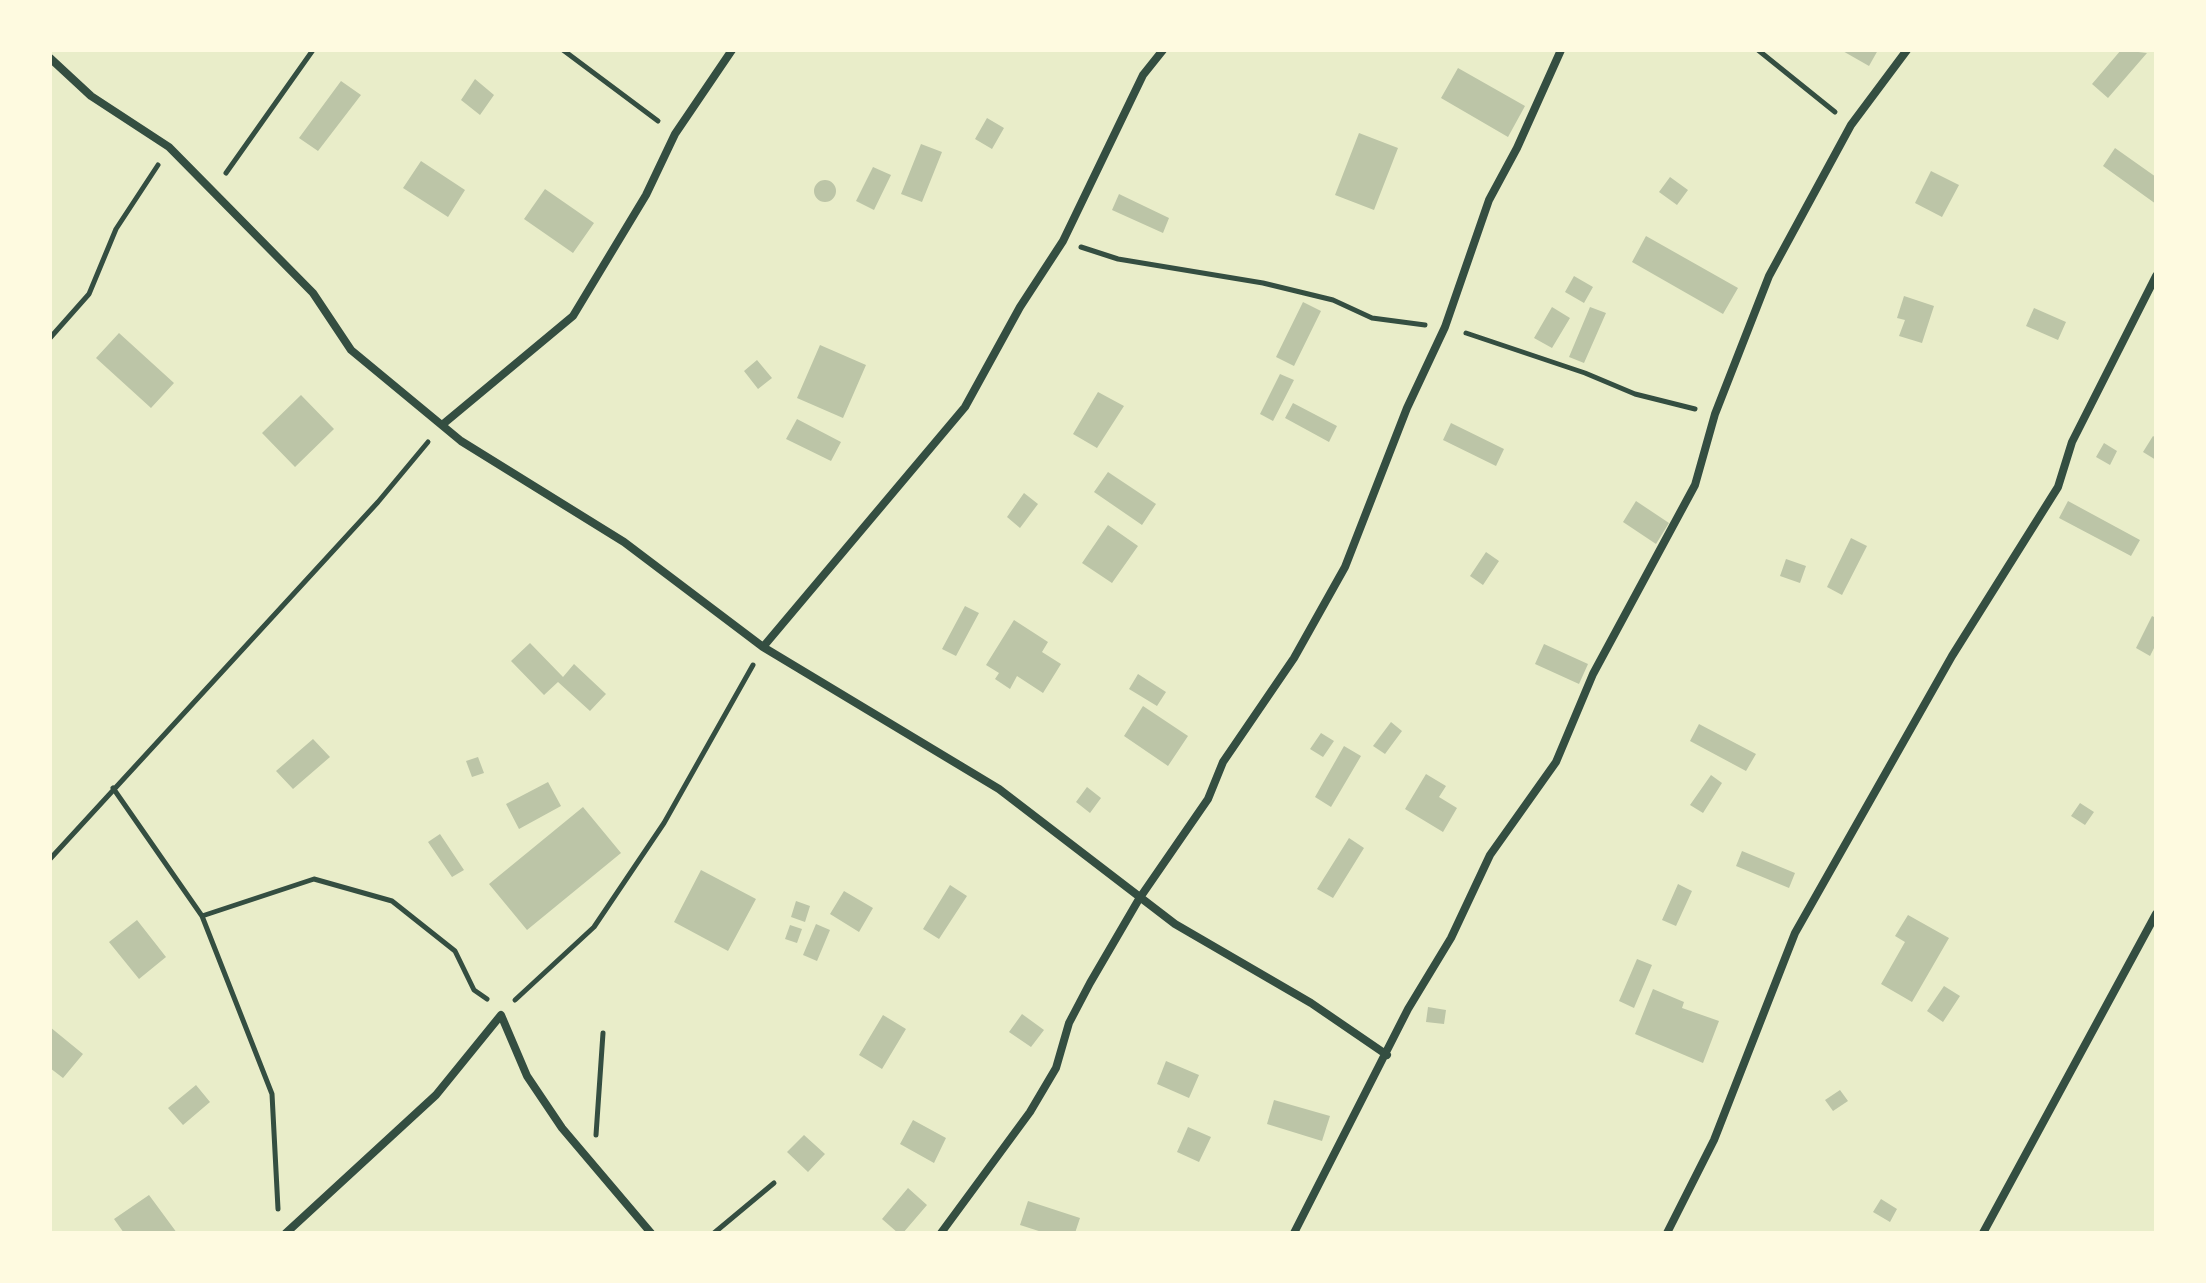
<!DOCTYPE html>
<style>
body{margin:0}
#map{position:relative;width:2206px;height:1283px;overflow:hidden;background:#e9edc9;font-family:"IBM Plex Sans",sans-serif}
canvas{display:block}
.frame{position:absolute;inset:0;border:52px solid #fefae0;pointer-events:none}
</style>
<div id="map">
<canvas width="2206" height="1283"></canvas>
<div class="frame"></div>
</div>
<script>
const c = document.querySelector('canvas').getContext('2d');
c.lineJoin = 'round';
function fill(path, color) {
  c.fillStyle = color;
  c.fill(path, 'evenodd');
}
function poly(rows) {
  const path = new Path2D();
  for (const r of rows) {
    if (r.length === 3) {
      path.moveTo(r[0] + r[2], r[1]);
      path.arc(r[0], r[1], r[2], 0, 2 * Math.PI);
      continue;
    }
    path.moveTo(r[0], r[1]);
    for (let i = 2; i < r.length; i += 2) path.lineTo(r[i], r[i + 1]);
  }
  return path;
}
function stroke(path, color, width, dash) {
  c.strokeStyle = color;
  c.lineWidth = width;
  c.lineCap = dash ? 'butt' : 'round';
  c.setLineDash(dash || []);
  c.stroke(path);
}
const building = poly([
 [1841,50,1878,50,1869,66],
 [2121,50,2147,53,2108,98,2092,84],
 [1458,68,1525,106,1508,137,1441,98],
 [475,79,494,95,480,115,461,100],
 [341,81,361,95,318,151,299,138],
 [987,118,1004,128,992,149,975,139],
 [1359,133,1398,148,1374,210,1335,195],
 [921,144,942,152,922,202,901,194],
 [2115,148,2156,177,2156,204,2103,166],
 [421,161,465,190,448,217,403,188],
 [873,167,891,175,874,210,856,201],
 [1931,171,1959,185,1942,217,1915,203],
 [1670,177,1688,190,1677,205,1659,192],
 [825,191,11],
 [545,189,594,223,573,253,524,219],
 [1119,194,1169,218,1163,233,1112,210],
 [1646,236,1738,288,1723,314,1632,262],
 [1574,276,1593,287,1584,303,1565,292],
 [1904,296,1934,306,1922,343,1899,336,1905,320,1897,318],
 [1303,302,1321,311,1294,366,1276,357],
 [1552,307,1570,318,1552,348,1534,338],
 [1590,307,1606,313,1584,363,1569,357],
 [2034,308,2066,322,2058,340,2026,326],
 [119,333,174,383,151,408,96,358],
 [820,345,866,365,843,418,797,398],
 [757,360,772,378,758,389,744,371],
 [1280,374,1294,380,1273,421,1260,414],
 [1098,392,1124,406,1097,448,1073,434],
 [301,395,334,429,295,467,262,433],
 [1293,403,1337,426,1329,442,1285,418],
 [797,419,841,442,831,461,786,439],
 [1451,423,1504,449,1496,466,1443,440],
 [2153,436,2156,438,2156,460,2143,452],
 [2104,443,2117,451,2110,465,2096,457],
 [1108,472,1156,504,1142,525,1094,492],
 [1024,493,1038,504,1020,528,1007,517],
 [1636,501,1669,523,1656,544,1623,522],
 [2068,501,2140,540,2131,556,2059,518],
 [1108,525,1138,546,1112,583,1082,563],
 [1851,538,1867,546,1842,595,1827,587],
 [1486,552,1499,561,1483,585,1470,576],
 [1786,559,1806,566,1800,583,1780,576],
 [965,606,979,613,956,656,942,649],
 [2152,616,2156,618,2156,644,2150,656,2136,648],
 [1014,620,1048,642,1042,652,1061,664,1043,693,1017,676,1010,689,995,679,999,673,986,665],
 [530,643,563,677,574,664,606,694,590,711,558,682,544,695,511,661],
 [1544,644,1588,664,1579,684,1535,664],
 [1138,674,1166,692,1157,706,1129,689],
 [1143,706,1188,736,1168,766,1124,736],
 [1391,722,1402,731,1385,754,1373,746],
 [1699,724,1756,754,1746,771,1690,741],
 [1321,733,1334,741,1323,757,1310,749],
 [313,739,330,757,293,789,276,771],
 [1344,746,1361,756,1331,807,1315,797],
 [478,757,484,773,472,777,466,761],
 [1426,774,1446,786,1439,797,1457,808,1443,832,1405,809],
 [1711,775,1722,783,1703,813,1690,805],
 [548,782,561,806,519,829,506,804],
 [1087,787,1101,798,1090,813,1076,802],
 [2080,803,2094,812,2085,825,2071,816],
 [583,807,621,853,527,930,489,884],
 [440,834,464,870,452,877,428,842],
 [1349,838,1364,848,1333,898,1317,889],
 [1742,851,1795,873,1789,888,1736,866],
 [701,870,756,899,728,951,674,922],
 [1678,884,1692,891,1676,926,1662,920],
 [950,885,967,896,939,939,923,929],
 [844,891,873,908,859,932,830,914],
 [796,901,810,906,805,922,791,917],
 [1908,915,1949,938,1912,1002,1881,984,1905,942,1895,936],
 [137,920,166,957,139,979,109,942],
 [816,924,830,930,817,961,803,955],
 [790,925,802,929,797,943,785,939],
 [1637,959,1652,965,1634,1008,1619,1001],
 [1944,986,1960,996,1943,1022,1927,1011],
 [1653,989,1684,1002,1682,1008,1719,1021,1703,1063,1635,1034],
 [1428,1007,1446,1010,1444,1024,1426,1022],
 [1022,1014,1044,1030,1031,1047,1009,1032],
 [883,1015,906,1029,882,1069,859,1055],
 [50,1027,83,1054,63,1078,50,1068],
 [1166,1061,1199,1075,1189,1098,1157,1084],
 [196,1085,210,1102,183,1125,168,1108],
 [1840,1090,1848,1101,1833,1111,1825,1100],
 [1274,1100,1330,1116,1322,1141,1267,1124],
 [913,1120,946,1138,934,1163,900,1144],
 [1188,1127,1211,1137,1199,1162,1177,1152],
 [804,1135,825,1154,808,1172,787,1152],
 [908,1188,927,1205,903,1233,898,1233,882,1219],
 [149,1195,177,1233,124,1233,114,1219],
 [1881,1199,1897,1209,1890,1222,1873,1212],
 [1028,1201,1080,1218,1075,1233,1045,1233,1020,1225]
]);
const path = poly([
 [563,50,658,121],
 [1758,50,1835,112],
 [226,173,313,50],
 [1081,247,1118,259,1263,283,1333,300,1372,318,1425,325],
 [1466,333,1585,373,1635,394,1695,409],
 [50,338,89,294,116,229,158,165],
 [113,788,202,916,272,1094,278,1209],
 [50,859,378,502,428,442],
 [202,916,314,879,392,901,455,951,474,990,487,999],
 [515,1000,594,927,664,823,753,665],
 [596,1135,603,1033],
 [714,1233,774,1183]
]);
const minor = poly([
 [50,58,91,96,169,147,313,293,351,350,461,441,624,542,763,647,999,789,1175,924,1311,1003,1387,1055],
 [442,425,573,316,646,195,675,134,732,50],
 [763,647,965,407,1020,307,1063,241,1143,75,1163,50],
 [286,1233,436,1095,501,1015,527,1076,562,1128,651,1233],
 [941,1233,1030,1112,1056,1068,1069,1023,1090,983,1139,899,1208,799,1223,762,1294,658,1345,567,1407,408,1445,327,1489,200,1517,148,1561,50],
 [1294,1233,1408,1009,1451,938,1490,855,1556,762,1593,674,1695,485,1715,414,1769,276,1851,125,1907,50],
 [1667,1233,1714,1140,1795,933,1952,656,2058,487,2072,442,2156,276],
 [1983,1233,2156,914]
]);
fill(building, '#bcc5a7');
stroke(path, '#344e41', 5);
stroke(minor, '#344e41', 8);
</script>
